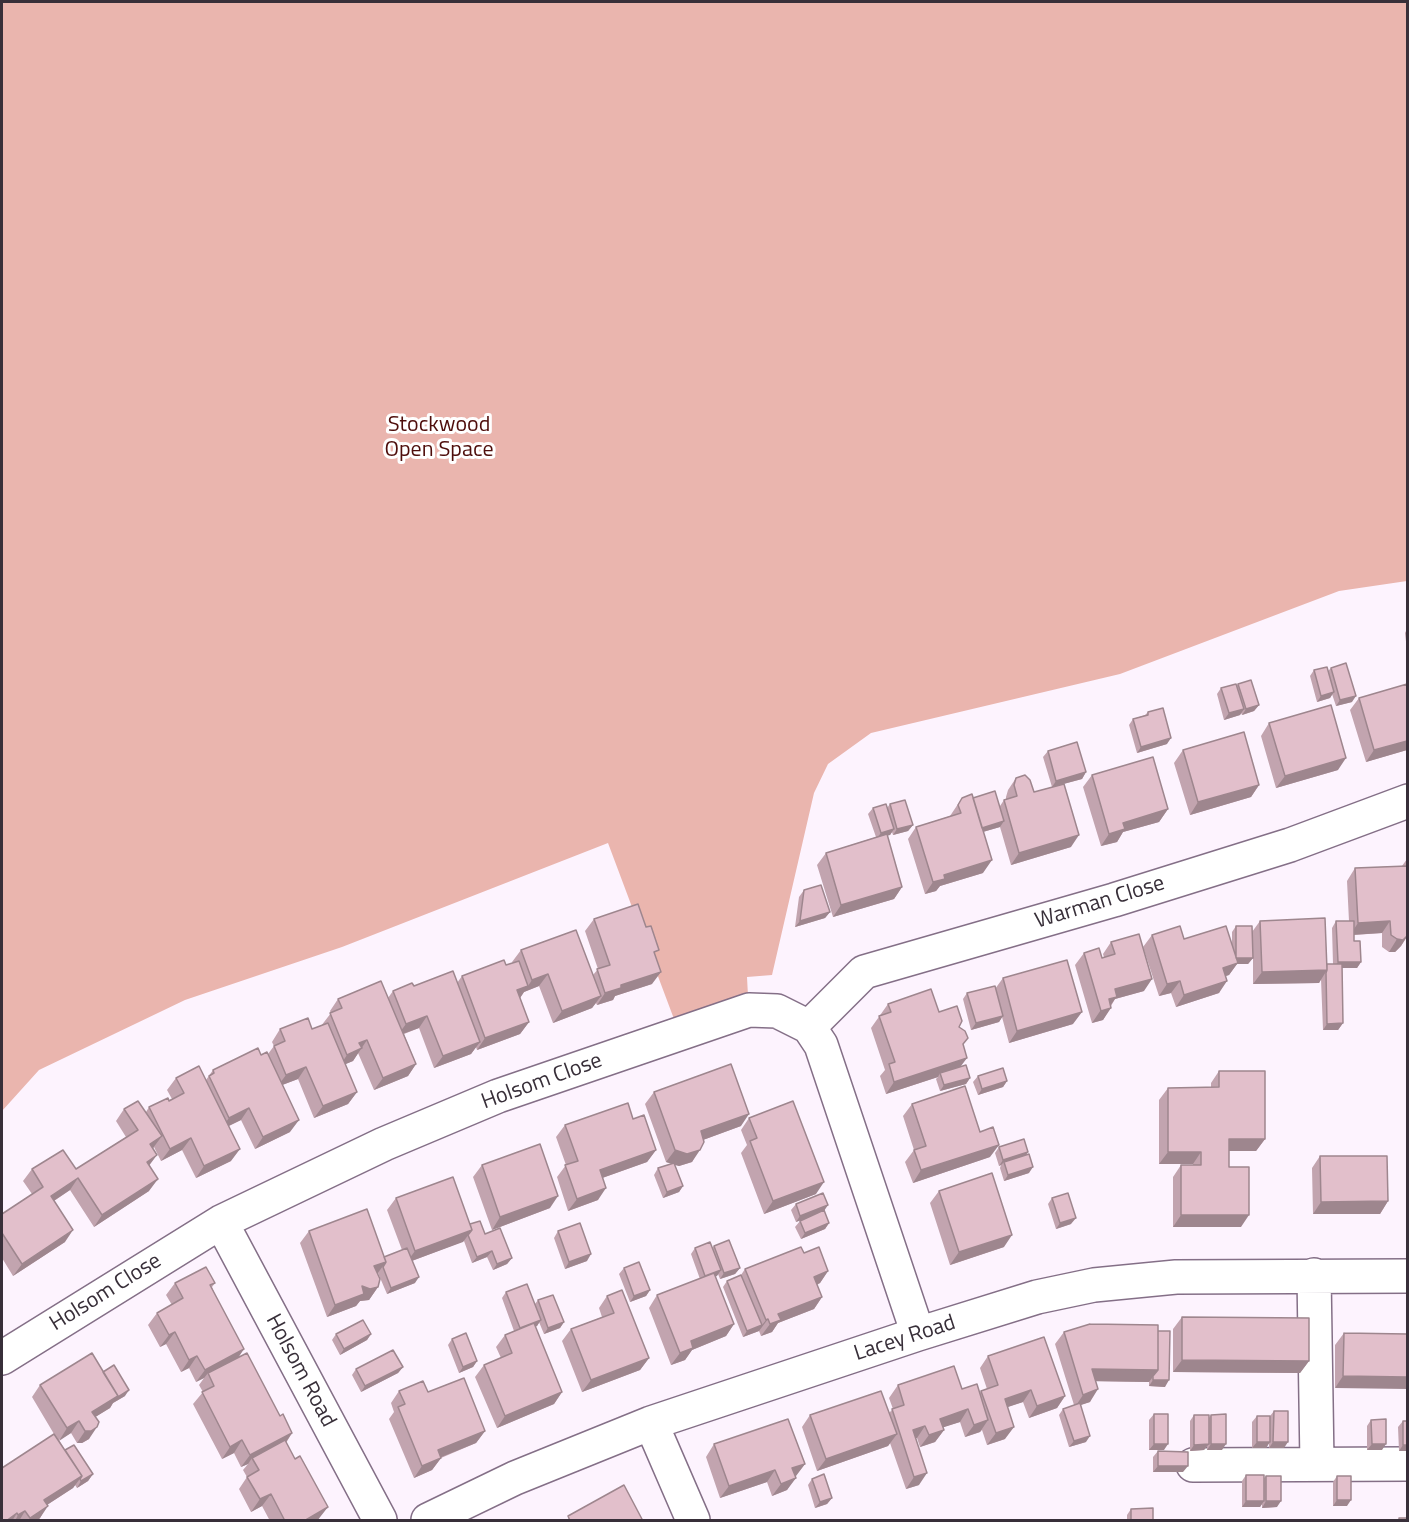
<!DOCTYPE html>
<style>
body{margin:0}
#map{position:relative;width:1409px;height:1522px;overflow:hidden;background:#fdf3fe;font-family:"Titillium Web",sans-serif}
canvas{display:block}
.frame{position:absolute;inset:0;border:3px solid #382f39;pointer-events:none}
</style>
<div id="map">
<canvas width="1409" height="1522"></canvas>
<div class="frame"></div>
</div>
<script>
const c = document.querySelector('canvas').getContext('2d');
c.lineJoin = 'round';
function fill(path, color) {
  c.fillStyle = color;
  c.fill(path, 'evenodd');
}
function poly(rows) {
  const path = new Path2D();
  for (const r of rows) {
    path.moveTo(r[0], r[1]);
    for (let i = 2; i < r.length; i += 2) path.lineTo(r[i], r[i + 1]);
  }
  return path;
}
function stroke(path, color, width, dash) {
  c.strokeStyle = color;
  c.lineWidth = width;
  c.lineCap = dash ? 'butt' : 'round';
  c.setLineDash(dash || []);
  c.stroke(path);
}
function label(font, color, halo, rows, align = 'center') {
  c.font = font + ' "Titillium Web",sans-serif';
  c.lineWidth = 6;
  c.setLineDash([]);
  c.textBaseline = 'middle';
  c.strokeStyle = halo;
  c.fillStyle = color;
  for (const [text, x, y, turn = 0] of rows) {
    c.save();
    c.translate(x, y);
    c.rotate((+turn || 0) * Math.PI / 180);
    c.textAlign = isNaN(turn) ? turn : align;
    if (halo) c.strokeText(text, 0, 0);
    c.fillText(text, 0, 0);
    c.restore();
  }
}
const green = poly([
 [2,2,1407,2,1407,581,1339,591,1120,674,871,733,828,764,814,793,772,975,747,977,748,996,674,1019,608,843,342,947,185,1000,39,1070,2,1111]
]);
const minor = poly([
 [809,1027,864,972,1114,900,1290,845,1408,801],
 [221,1222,380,1520],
 [1314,1275,1317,1464],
 [2,1358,221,1222,384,1144,498,1096,749,1010,777,1011,809,1027,821,1045,918,1334],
 [651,1423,693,1520],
 [1193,1465,1408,1464],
 [428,1520,515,1478,651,1423,918,1334,1037,1297,1094,1285,1176,1277,1408,1276]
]);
const wall = poly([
 [1407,629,1407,650,1405,633],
 [1331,668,1352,702,1336,706,1332,694,1330,698,1317,702,1310,676,1314,670,1328,671],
 [1238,684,1259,705,1254,711,1242,715,1241,713,1240,715,1224,720,1217,694,1221,688,1237,685],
 [1407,684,1407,750,1366,762,1350,710,1359,698],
 [1148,712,1167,744,1137,753,1129,725,1133,719,1145,715],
 [1269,723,1338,770,1276,788,1261,736],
 [1183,750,1259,785,1251,797,1190,815,1174,763],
 [1048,751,1086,772,1082,779,1056,786,1071,847,1011,865,1000,827,983,832,983,873,940,886,936,891,925,894,908,839,916,827,950,816,962,798,973,798,1000,806,1004,800,1006,799,1006,797,1008,790,1016,778,1034,792,1052,787,1043,757],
 [1092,775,1168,809,1159,822,1123,832,1117,842,1101,846,1083,787],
 [890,804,913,825,908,831,893,835,892,832,890,835,887,835,902,887,894,899,833,917,817,865,826,853,876,837,868,814,873,808,887,808],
 [1407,859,1407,937,1401,946,1395,952,1389,952,1382,947,1382,933,1354,935,1354,941,1361,962,1357,968,1342,968,1343,1023,1338,1030,1323,1030,1321,979,1319,983,1253,984,1253,958,1248,964,1237,964,1229,975,1225,976,1219,993,1176,1007,1171,993,1159,996,1143,947,1152,935,1232,944,1232,932,1236,926,1252,932,1260,921,1327,964,1333,964,1332,928,1336,921,1349,921,1347,881,1355,868,1402,866],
 [804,890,830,912,825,918,795,927,799,897],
 [594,919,655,956,652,984,615,996,613,1000,597,1005,596,1003,592,1008,553,1023,539,986,524,992,520,998,529,1022,520,1034,477,1050,476,1047,471,1054,434,1068,419,1028,404,1034,416,1064,408,1076,374,1090,358,1053,353,1061,345,1064,357,1092,348,1104,314,1118,298,1079,282,1085,290,1132,255,1149,241,1120,229,1126,231,1161,196,1178,182,1150,161,1161,154,1147,153,1149,149,1166,149,1191,94,1227,70,1190,54,1201,65,1242,13,1276,2,1258,2,1214,32,1194,23,1181,32,1169,76,1169,126,1137,116,1121,124,1109,146,1112,149,1107,172,1099,167,1090,176,1078,206,1080,213,1070,261,1055,268,1054,274,1046,272,1042,280,1029,312,1029,321,1026,331,1013,330,1011,338,999,388,998,393,991,414,986,457,983,462,976,513,963,512,962,521,950,593,975,598,969,585,931],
 [1111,942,1144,991,1115,999,1103,1020,1092,1023,1075,965,1084,953,1102,958,1104,957,1103,954],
 [1003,978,1073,1024,1009,1043,1002,1017,999,1022,971,1030,963,999,967,993,995,989],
 [888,1004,939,1012,959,1027,963,1045,961,1066,970,1078,966,1084,940,1091,936,1079,938,1077,886,1094,880,1076,885,1070,871,1028],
 [1219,1071,1265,1139,1256,1151,1229,1151,1229,1167,1241,1227,1173,1227,1173,1177,1181,1165,1193,1165,1193,1164,1159,1164,1159,1100,1168,1088,1211,1087,1211,1083],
 [978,1076,1007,1081,1003,1087,978,1095,973,1082],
 [654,1092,741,1126,703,1140,692,1162,679,1166,675,1165,683,1186,679,1192,663,1198,654,1175,658,1168,672,1164,666,1162,645,1104],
 [912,1104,980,1132,990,1157,913,1183,905,1162,914,1150,903,1116],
 [749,1118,816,1194,764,1214,741,1153,747,1145,741,1130],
 [633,1119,656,1150,647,1162,602,1178,598,1200,568,1211,557,1177,566,1165,556,1137,565,1125],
 [999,1147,1026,1155,1029,1173,1004,1181,1000,1168,1001,1165,999,1166,995,1153],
 [1320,1156,1388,1201,1380,1214,1313,1214,1312,1168],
 [482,1165,550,1208,492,1230,473,1177],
 [939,1191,1004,1247,950,1265,930,1203],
 [396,1198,470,1224,485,1234,512,1258,507,1264,493,1270,487,1257,472,1263,464,1241,412,1261,415,1283,387,1294,378,1273,377,1274,378,1287,369,1300,360,1301,356,1306,327,1317,300,1243,309,1231,384,1257,402,1250,387,1210],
 [1052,1198,1071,1224,1056,1229,1048,1204],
 [796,1204,824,1211,829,1223,825,1229,801,1239,795,1227,800,1221,807,1218,796,1222,791,1210],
 [558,1231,587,1261,565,1269,554,1238],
 [714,1246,740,1268,735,1274,720,1279,718,1274,715,1277,734,1324,726,1336,692,1350,685,1360,671,1365,649,1308,657,1295,700,1279,691,1254,695,1248,712,1248],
 [804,1253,828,1271,820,1283,817,1285,822,1297,814,1309,778,1323,772,1332,761,1336,759,1331,743,1337,723,1287,727,1281,741,1275,745,1269],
 [624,1268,650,1290,646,1296,630,1302,619,1274],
 [175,1283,215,1283,212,1287,239,1357,292,1433,286,1443,319,1520,317,1521,270,1521,262,1506,251,1512,239,1489,247,1477,243,1470,248,1464,241,1467,234,1453,222,1459,193,1404,203,1392,199,1385,204,1378,196,1382,189,1368,181,1372,166,1344,160,1347,148,1325,157,1313,172,1305,166,1295],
 [506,1292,535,1304,538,1300,564,1322,560,1328,544,1334,539,1322,537,1326,535,1327,562,1392,554,1404,497,1428,475,1377,484,1365,501,1358,496,1347,505,1335,514,1331,502,1298],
 [607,1296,649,1358,640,1370,582,1392,562,1341,571,1329,602,1317,599,1308],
 [1182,1317,1309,1361,1300,1373,1173,1372,1173,1329],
 [1158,1331,1165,1387,1149,1386,1149,1382,1095,1381,1090,1402,1080,1405,1086,1442,1069,1447,1059,1415,1063,1409,1074,1405,1055,1344,1064,1332],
 [1344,1333,1407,1334,1335,1388,1335,1345],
 [336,1334,371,1334,367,1340,340,1355,332,1340],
 [452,1339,477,1361,473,1367,459,1373,448,1345],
 [988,1356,1065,1396,1057,1408,1029,1418,1023,1402,1007,1407,1005,1439,987,1445,982,1430,980,1432,965,1437,960,1422,943,1427,944,1430,935,1442,920,1447,917,1438,916,1438,919,1485,906,1489,890,1443,888,1446,817,1471,802,1427,810,1415,889,1413,893,1409,889,1398,898,1385,962,1389,980,1393,981,1391,987,1389,980,1368],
 [403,1367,398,1373,361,1392,352,1375,356,1369],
 [103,1372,125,1396,113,1403,110,1408,95,1417,89,1439,82,1443,77,1443,71,1433,59,1440,65,1450,93,1474,88,1481,77,1488,75,1485,73,1488,47,1505,40,1518,37,1521,2,1521,54,1434,32,1397,40,1385],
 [399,1391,428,1392,485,1431,476,1443,441,1458,432,1470,414,1478,389,1419,394,1412,391,1403],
 [1274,1411,1284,1448,1269,1448,1269,1443,1266,1448,1252,1448,1252,1422,1257,1416,1270,1416],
 [1154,1414,1164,1450,1149,1450,1149,1420],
 [1194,1415,1209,1418,1211,1415,1222,1450,1207,1450,1207,1446,1204,1450,1190,1451,1190,1421],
 [1371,1420,1382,1450,1367,1450,1367,1426],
 [1403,1421,1407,1451,1399,1451,1398,1427],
 [714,1444,805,1464,795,1476,787,1490,772,1496,767,1482,720,1498,706,1457],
 [1158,1451,1183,1472,1153,1472,1153,1457],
 [1246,1475,1264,1478,1266,1476,1277,1507,1262,1508,1262,1504,1260,1507,1242,1507,1242,1481],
 [1337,1476,1347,1506,1333,1506,1333,1482],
 [812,1479,832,1498,827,1504,815,1508,808,1485],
 [1131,1509,1153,1521,1127,1521,1127,1515]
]);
const shadedWall = poly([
 [1334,692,1330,698,1317,702,1321,696],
 [1356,696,1352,702,1336,706,1340,700],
 [1259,705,1254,711,1242,715,1246,709],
 [1244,709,1240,715,1224,720,1229,713],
 [1171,738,1167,744,1137,753,1141,747],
 [1407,741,1407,750,1366,762,1374,750],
 [1346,758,1338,770,1276,788,1285,776],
 [1086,772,1082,779,1052,787,1056,781],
 [1259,785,1251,797,1190,815,1198,802],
 [1168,809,1159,822,1123,832,1117,842,1101,846,1109,834,1123,823],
 [1004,821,1000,827,972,835,976,829],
 [913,825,908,831,893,835,897,829],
 [894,829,890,835,876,839,881,833],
 [1079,835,1071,847,1011,865,1019,853],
 [992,860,983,873,940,886,936,891,925,894,933,882,944,875],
 [902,887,894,899,833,917,841,905],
 [830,912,825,918,795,927,800,921],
 [1390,921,1382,933,1350,935,1358,923],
 [1407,936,1401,946,1395,952,1389,952,1397,939],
 [1236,958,1253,958,1248,964,1237,964,1229,975,1214,980,1223,968],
 [1338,962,1361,962,1357,968,1333,968],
 [1327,970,1319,983,1253,984,1262,972],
 [661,972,652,984,615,996,613,1000,597,1005,605,993,621,985],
 [548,974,539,986,524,992,520,998,517,990,528,986,532,980],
 [1152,979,1144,991,1115,999,1108,1009,1111,1008,1103,1020,1092,1023,1115,989],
 [1180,981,1171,993,1159,996,1167,984],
 [1227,981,1219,993,1176,1007,1184,995],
 [601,996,592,1008,553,1023,562,1011],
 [1082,1012,1073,1024,1009,1043,1017,1031],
 [427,1016,419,1028,397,1036,406,1024],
 [1003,1016,999,1022,971,1030,976,1023],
 [529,1022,520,1034,477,1050,485,1038],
 [1343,1023,1338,1030,1323,1030,1327,1024],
 [367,1040,353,1061,339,1067,347,1055,359,1043],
 [480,1042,471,1054,434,1068,443,1056],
 [967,1058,958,1070,940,1073,938,1077,886,1094,894,1082],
 [416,1064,408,1076,374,1090,383,1078],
 [306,1067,298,1079,277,1087,286,1075],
 [970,1078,966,1084,940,1091,944,1085],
 [1007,1081,1003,1087,978,1095,982,1089],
 [357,1092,348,1104,314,1118,323,1106],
 [249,1108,241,1120,220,1130,229,1118],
 [749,1114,741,1126,692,1144,701,1131],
 [299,1120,290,1132,255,1149,263,1137],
 [162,1136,153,1148,141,1156,150,1144],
 [191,1138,182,1150,161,1161,170,1149],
 [1229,1139,1265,1139,1256,1151,1220,1151],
 [999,1145,990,1157,913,1183,921,1170],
 [240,1149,231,1161,196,1178,204,1166],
 [656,1150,647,1162,591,1182,600,1170],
 [675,1150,700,1150,692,1162,679,1166,666,1162],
 [1028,1152,1024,1158,1004,1162,1001,1165,999,1166,1003,1160],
 [1168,1152,1201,1152,1193,1164,1159,1164],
 [157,1155,148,1167,147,1162],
 [1033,1167,1029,1173,1004,1181,1008,1175],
 [78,1178,70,1190,43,1208,51,1196],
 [158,1179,149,1191,94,1227,102,1215],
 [824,1182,816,1194,764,1214,773,1201],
 [683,1186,679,1192,663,1198,667,1192],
 [606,1188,598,1200,568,1211,577,1199],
 [558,1196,550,1208,492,1230,500,1217],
 [1388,1201,1380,1214,1313,1214,1321,1202],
 [828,1205,824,1211,796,1222,800,1216],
 [1181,1215,1249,1215,1241,1227,1173,1227],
 [1076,1218,1071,1224,1056,1229,1060,1223],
 [829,1223,825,1229,801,1239,805,1233],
 [73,1230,65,1242,13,1276,22,1264],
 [472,1230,463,1242,406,1263,415,1251],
 [1012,1235,1004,1247,950,1265,959,1252],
 [492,1251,487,1257,472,1263,477,1257],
 [591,1254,587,1261,565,1269,569,1262],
 [512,1258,507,1264,493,1270,497,1264],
 [386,1262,377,1274,374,1266],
 [740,1268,735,1274,720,1279,724,1273],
 [721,1270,717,1276,701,1282,705,1276],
 [828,1271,820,1283,806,1289,814,1277],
 [419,1277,415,1283,387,1294,391,1288],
 [362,1286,378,1287,369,1300,360,1301,356,1306,327,1317,335,1305],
 [650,1290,646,1296,630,1302,634,1296],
 [822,1297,814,1309,778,1323,772,1332,761,1336,770,1324,778,1314],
 [768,1319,759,1331,743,1337,747,1331,762,1325,766,1320],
 [541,1320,537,1326,515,1334,520,1328],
 [564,1322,560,1328,544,1334,548,1328],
 [734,1324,726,1336,692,1350,685,1360,671,1365,680,1353,691,1341],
 [175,1332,166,1344,160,1347,169,1335],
 [371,1334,367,1340,340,1355,344,1349],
 [244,1349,236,1361,208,1373,204,1378,196,1382,205,1370],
 [197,1356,189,1368,181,1372,189,1360],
 [649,1358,640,1370,582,1392,591,1380],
 [1182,1360,1309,1361,1300,1373,1173,1372],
 [477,1361,473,1367,459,1373,463,1367],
 [403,1367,398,1373,361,1392,365,1386],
 [1092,1369,1158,1370,1149,1382,1083,1381],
 [1343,1376,1407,1377,1407,1389,1335,1388],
 [1153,1380,1169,1380,1165,1387,1149,1386],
 [1098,1389,1090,1402,1075,1407,1083,1395],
 [129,1390,125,1396,113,1403,110,1408,84,1424,92,1412],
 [1031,1390,1023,1402,996,1411,1005,1399],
 [562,1392,554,1404,497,1428,505,1416],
 [1065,1396,1057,1408,1029,1418,1037,1406],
 [968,1409,960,1422,932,1431,940,1419],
 [988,1420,980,1432,965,1437,974,1425],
 [79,1421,71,1433,59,1441,67,1428],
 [925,1426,917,1438,904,1442,913,1430],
 [97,1427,89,1439,82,1443,77,1443,85,1431],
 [1014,1427,1005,1439,987,1445,996,1433],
 [944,1430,935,1442,920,1447,929,1435],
 [485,1431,476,1443,429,1462,438,1450],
 [292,1433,284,1445,252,1458,248,1464,241,1467,250,1455],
 [897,1434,888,1446,817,1471,826,1459],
 [1090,1436,1086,1442,1069,1447,1074,1441],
 [242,1440,234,1453,222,1459,230,1447],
 [1257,1442,1270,1442,1266,1448,1252,1448],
 [1273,1442,1288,1442,1284,1448,1269,1448],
 [1154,1444,1168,1444,1164,1450,1149,1450],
 [1209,1444,1204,1450,1190,1451,1194,1445],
 [1211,1444,1226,1444,1222,1450,1207,1450],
 [1372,1444,1386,1444,1382,1450,1367,1450],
 [1403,1445,1407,1445,1407,1451,1399,1451],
 [441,1458,432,1470,414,1478,422,1466],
 [805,1464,796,1476,784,1481,792,1468],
 [1158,1466,1188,1466,1183,1472,1153,1472],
 [775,1470,767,1482,720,1498,729,1486],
 [927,1473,919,1485,906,1489,914,1477],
 [93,1474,88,1481,77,1488,81,1481],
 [82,1476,73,1488,36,1512,44,1500],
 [796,1478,787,1490,772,1496,781,1484],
 [271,1494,262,1506,251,1512,260,1499],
 [832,1498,827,1504,815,1508,820,1502],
 [1337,1500,1351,1500,1347,1506,1333,1506],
 [1246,1501,1264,1501,1260,1507,1242,1507],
 [1266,1501,1281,1501,1277,1507,1262,1508],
 [48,1506,40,1518,37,1521,28,1521,30,1518],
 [328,1507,317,1521,304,1521],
 [25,1511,19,1521,15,1521,18,1515],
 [17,1513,12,1521,6,1521]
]);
const building = poly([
 [1346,663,1356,696,1340,700,1331,668,1346,663],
 [1327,667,1334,692,1321,696,1314,670,1327,667],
 [1251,680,1259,705,1246,709,1238,684,1251,680],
 [1236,684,1244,709,1229,713,1221,688,1236,684],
 [1407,684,1407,741,1374,750,1359,698,1407,684],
 [1331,705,1346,758,1285,776,1269,723,1331,705],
 [1163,708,1171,738,1141,747,1133,719,1148,715,1148,712,1163,708],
 [1244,732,1259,785,1198,802,1183,750,1244,732],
 [1077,742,1086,772,1056,781,1048,751,1077,742],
 [1153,757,1168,809,1123,823,1125,829,1109,834,1092,775,1153,757],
 [1025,775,1030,780,1034,792,1064,784,1079,835,1019,853,1004,800,1017,796,1014,785,1016,778,1025,775],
 [995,791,1004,821,982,828,973,798,995,791],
 [972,794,992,860,944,875,945,879,933,882,916,827,961,813,958,805,962,798,972,794],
 [905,800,913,825,897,829,890,804,905,800],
 [886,804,894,829,881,833,873,808,886,804],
 [887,834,902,887,841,905,826,853,887,834],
 [1407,866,1407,936,1403,940,1397,939,1391,935,1390,921,1358,923,1355,868,1407,866],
 [821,885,830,912,800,921,804,890,821,885],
 [638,904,646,927,651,926,659,950,654,952,661,972,621,985,621,988,605,993,597,969,610,965,594,919,638,904],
 [1325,918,1327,970,1262,972,1260,921,1325,918],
 [1336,921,1354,921,1354,941,1360,941,1361,962,1338,962,1336,921],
 [1180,926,1184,939,1226,926,1238,963,1223,968,1227,981,1184,995,1180,981,1167,984,1152,935,1180,926],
 [1236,926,1252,926,1253,958,1236,958,1236,926],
 [576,930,601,996,562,1011,548,974,532,980,521,950,576,930],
 [1139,934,1152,979,1115,989,1117,997,1109,999,1111,1008,1101,1011,1084,953,1099,948,1102,958,1115,954,1111,942,1139,934],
 [504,960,506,965,519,961,528,986,517,990,529,1022,485,1038,462,976,504,960],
 [1067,960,1082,1012,1017,1031,1003,978,1067,960],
 [1327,964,1342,964,1343,1023,1327,1024,1326,973,1327,970,1327,964],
 [453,971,480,1042,443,1056,427,1016,406,1024,393,991,412,983,414,986,453,971],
 [381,981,416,1064,383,1078,367,1040,359,1043,362,1048,347,1055,330,1013,342,1008,338,999,381,981],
 [995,986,1003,1016,976,1023,967,993,995,986],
 [931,989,939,1012,957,1006,962,1021,959,1027,965,1031,968,1038,963,1044,967,1058,894,1082,889,1064,895,1062,879,1016,891,1012,888,1004,931,989],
 [308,1018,312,1029,328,1023,357,1092,323,1106,306,1067,286,1075,274,1046,285,1041,280,1029,308,1018],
 [258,1048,261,1055,267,1052,299,1120,263,1137,249,1108,229,1118,209,1076,214,1073,213,1070,258,1048],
 [731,1064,749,1114,701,1131,704,1142,700,1150,687,1154,675,1150,654,1092,731,1064],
 [966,1065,970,1078,944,1085,940,1073,966,1065],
 [199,1066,240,1149,204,1166,191,1138,170,1149,149,1107,168,1098,169,1101,184,1093,176,1078,199,1066],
 [1003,1068,1007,1081,982,1089,978,1076,1003,1068],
 [1219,1071,1265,1071,1265,1139,1229,1139,1229,1167,1249,1167,1249,1215,1181,1215,1181,1165,1201,1165,1201,1152,1168,1152,1168,1088,1219,1087,1219,1071],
 [965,1086,980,1132,993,1127,999,1145,921,1170,914,1150,926,1146,912,1104,965,1086],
 [138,1101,162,1136,150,1144,157,1155,147,1162,158,1179,102,1215,78,1178,51,1196,73,1230,22,1264,2,1233,2,1214,43,1187,32,1169,63,1150,76,1169,138,1130,124,1109,138,1101],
 [793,1101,824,1182,773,1201,750,1141,757,1138,749,1118,793,1101],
 [628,1103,633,1119,644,1115,656,1150,600,1170,606,1188,577,1199,565,1165,578,1161,565,1125,628,1103],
 [1024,1139,1028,1152,1003,1160,999,1147,1024,1139],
 [540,1144,558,1196,500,1217,482,1165,540,1144],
 [1029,1154,1033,1167,1008,1175,1004,1162,1029,1154],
 [1320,1156,1387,1156,1388,1201,1321,1202,1320,1156],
 [674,1163,683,1186,667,1192,658,1168,674,1163],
 [992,1173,1012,1235,959,1252,939,1191,992,1173],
 [453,1177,472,1230,415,1251,396,1198,453,1177],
 [823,1193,828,1205,800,1216,796,1204,823,1193],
 [1068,1193,1076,1218,1060,1223,1052,1198,1068,1193],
 [367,1209,386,1262,374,1266,380,1279,378,1287,370,1289,362,1286,364,1294,335,1305,309,1231,367,1209],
 [824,1210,829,1223,805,1233,800,1221,824,1210],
 [480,1221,485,1234,500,1228,512,1258,497,1264,492,1251,477,1257,468,1235,472,1230,470,1224,480,1221],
 [580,1223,591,1254,569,1262,558,1231,580,1223],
 [729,1240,740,1268,724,1273,714,1246,729,1240],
 [710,1242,721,1270,705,1276,695,1248,710,1242],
 [801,1247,804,1253,819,1247,828,1271,814,1277,822,1297,778,1314,781,1320,770,1324,768,1319,766,1320,745,1269,801,1247],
 [407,1248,419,1277,391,1288,383,1267,386,1262,384,1257,407,1248],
 [639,1262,650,1290,634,1296,624,1268,639,1262],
 [206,1267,215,1283,210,1285,244,1349,205,1370,197,1356,189,1360,175,1332,169,1335,157,1313,183,1298,175,1283,206,1267],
 [714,1273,734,1324,691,1341,693,1348,680,1353,657,1295,714,1273],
 [741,1275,762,1325,747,1331,727,1281,741,1275],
 [527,1284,541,1320,520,1328,506,1292,527,1284],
 [622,1290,649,1358,591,1380,571,1329,614,1313,607,1296,622,1290],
 [553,1295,564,1322,548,1328,538,1300,553,1295],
 [1182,1317,1309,1318,1309,1361,1182,1360,1182,1317],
 [363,1320,371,1334,344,1349,336,1334,363,1320],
 [534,1323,562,1392,505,1416,484,1365,512,1353,505,1335,534,1323],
 [1090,1324,1158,1325,1158,1370,1092,1369,1098,1389,1083,1395,1064,1332,1090,1324],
 [1158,1331,1170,1331,1169,1380,1153,1380,1153,1376,1158,1370,1158,1331],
 [466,1333,477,1361,463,1367,452,1339,466,1333],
 [1344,1333,1407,1334,1407,1377,1343,1376,1344,1333],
 [1044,1337,1065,1396,1037,1406,1031,1390,1005,1399,1014,1427,996,1433,981,1391,998,1385,988,1356,1044,1337],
 [393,1350,403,1367,365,1386,356,1369,393,1350],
 [92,1353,118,1396,92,1412,99,1422,97,1427,91,1431,85,1431,79,1421,67,1428,40,1385,92,1353],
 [247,1353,280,1416,283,1414,292,1433,250,1455,242,1440,230,1447,202,1392,214,1386,208,1373,247,1353],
 [114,1365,129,1390,118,1397,118,1396,103,1372,114,1365],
 [954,1366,962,1389,977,1384,988,1420,974,1425,968,1409,940,1419,944,1430,929,1435,925,1426,913,1430,927,1473,914,1477,892,1409,904,1405,898,1385,954,1366],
 [464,1378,485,1431,438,1450,441,1458,422,1466,398,1407,405,1404,399,1391,423,1381,428,1392,464,1378],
 [881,1391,897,1434,826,1459,810,1415,881,1391],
 [1080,1403,1090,1436,1074,1441,1063,1409,1080,1403],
 [1274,1411,1288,1411,1288,1442,1273,1442,1274,1411],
 [1154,1414,1168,1414,1168,1444,1154,1444,1154,1414],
 [1226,1414,1226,1444,1211,1444,1211,1415,1226,1414],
 [1194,1415,1209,1415,1209,1444,1194,1445,1194,1415],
 [1257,1416,1270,1416,1270,1442,1257,1442,1257,1416],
 [788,1419,805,1464,792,1468,796,1478,781,1484,775,1470,729,1486,714,1444,788,1419],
 [1386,1419,1386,1444,1372,1444,1371,1420,1386,1419],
 [1403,1421,1407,1421,1407,1445,1403,1445,1403,1421],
 [54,1434,82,1476,44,1500,48,1506,30,1518,25,1511,18,1515,17,1513,6,1521,2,1521,2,1468,54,1434],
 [285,1440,295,1459,300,1456,328,1507,304,1521,285,1521,271,1494,260,1499,247,1477,259,1470,252,1458,285,1440],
 [74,1445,93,1474,81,1481,80,1479,82,1476,65,1450,74,1445],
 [1158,1451,1188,1452,1188,1466,1158,1466,1158,1451],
 [824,1474,832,1498,820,1502,812,1479,824,1474],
 [1246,1475,1264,1475,1264,1501,1246,1501,1246,1475],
 [1266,1476,1281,1476,1281,1501,1266,1501,1266,1476],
 [1337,1476,1351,1476,1351,1500,1337,1500,1337,1476],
 [624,1485,643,1521,570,1521,568,1516,624,1485],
 [1153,1508,1153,1521,1131,1521,1131,1509,1153,1508],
 [1399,1518,1407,1518,1407,1521,1399,1521,1399,1518],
 [1237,1520,1268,1520,1268,1521,1237,1521,1237,1520]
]);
const parkNames = [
 ["Stockwood",439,426],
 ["Open Space",439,451]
];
const streetNames = [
 ["Warman Close",1100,903,-17],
 ["Holsom Close",542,1082,-20],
 ["Holsom Close",106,1293,-32],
 ["Lacey Road",905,1339,-18],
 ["Holsom Road",300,1371,62]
];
fill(green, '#eab5ae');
stroke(minor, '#846f87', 36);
stroke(minor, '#fff', 33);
fill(wall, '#c2a4af');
fill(shadedWall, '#9e868e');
fill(building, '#e2bfcb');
stroke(building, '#9e868e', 1.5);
label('22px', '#4e0d0b', '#fff', parkNames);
label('22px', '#382f39', '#fff', streetNames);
</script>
